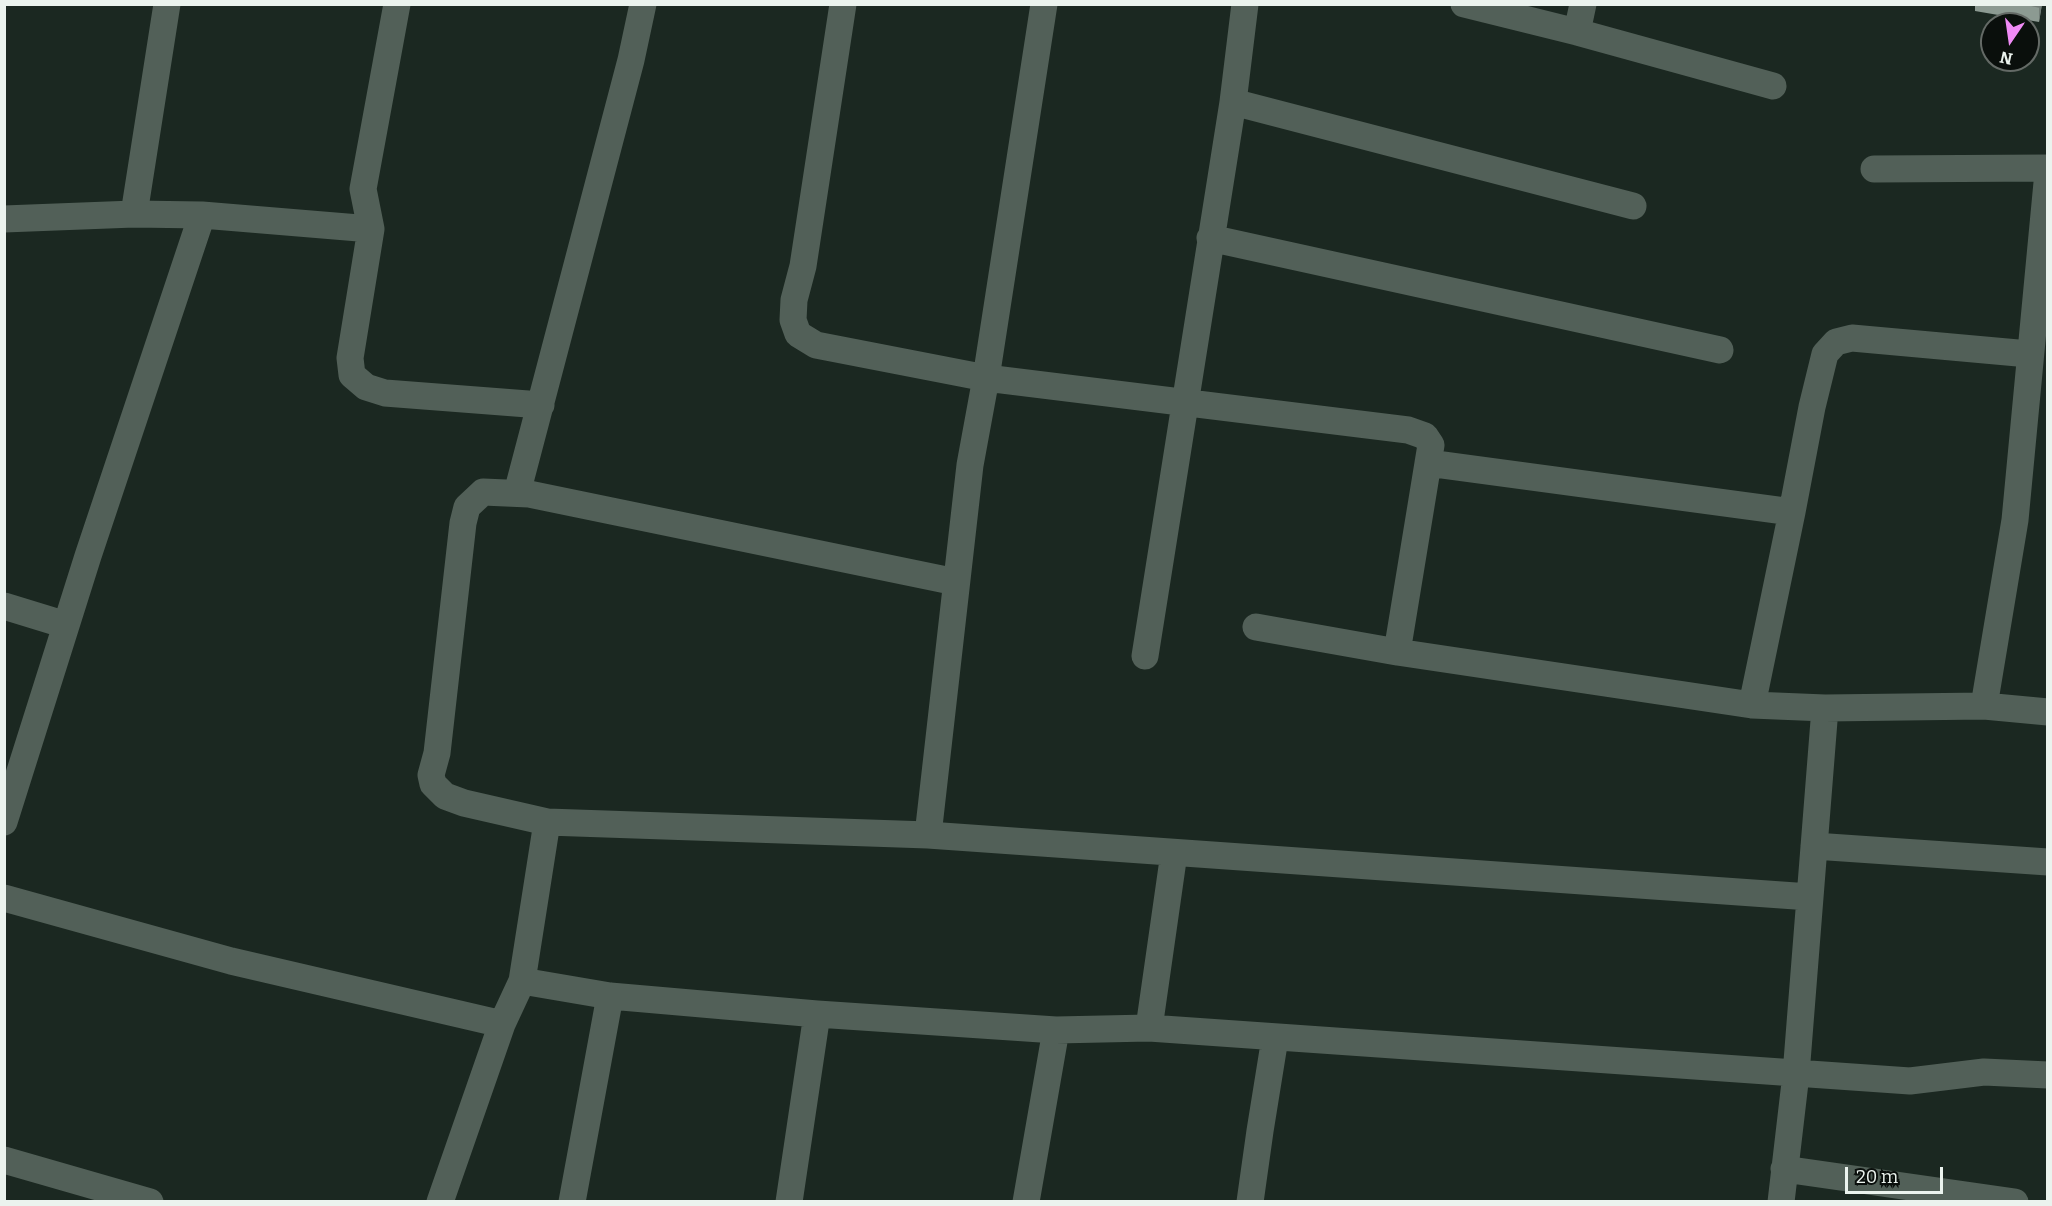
<!DOCTYPE html>
<style>
body{margin:0}
#map{position:relative;width:2052px;height:1206px;overflow:hidden;background:#1b2821;font-family:Bitter,serif}
canvas{display:block}
.frame{position:absolute;inset:0;border:6px solid #ebf3ee;pointer-events:none}
.north{position:absolute;left:1980px;top:12px;width:60px;height:60px;box-sizing:border-box;background:#0a0f0c;border:2px solid #646a66;border-radius:50%;rotate:193deg;font-size:16px;font-weight:700;line-height:24px;text-align:center;color:#ebf3ee}
.north::after{content:'';display:block;margin:auto;width:21px;height:27px;background:#f08bf6;clip-path:polygon(50% 0,100% 100%,50% 72%,0 100%)}
.scale{position:absolute;left:1845px;top:1167px;width:98px;height:27px;box-sizing:border-box;border:3px solid #ebf3ee;border-top:0;padding-left:8px;font-size:18px;line-height:21px;white-space:nowrap;color:#ebf3ee;-webkit-text-stroke:4px #0a0f0c;paint-order:stroke}
</style>
<div id="map">
<canvas width="2052" height="1206"></canvas>
<div class="frame"></div>
<div class="north">N</div>
<div class="scale">20 m</div>
</div>
<script>
const c = document.querySelector('canvas').getContext('2d');
c.lineJoin = 'round';
function poly(rows) {
  const path = new Path2D();
  for (const r of rows) {
    path.moveTo(r[0], r[1]);
    for (let i = 2; i < r.length; i += 2) path.lineTo(r[i], r[i + 1]);
  }
  return path;
}
function stroke(path, color, width, dash) {
  c.strokeStyle = color;
  c.lineWidth = width;
  c.lineCap = dash ? 'butt' : 'round';
  c.setLineDash(dash || []);
  c.stroke(path);
}
function fill(path, color) {
  c.fillStyle = color;
  c.fill(path, 'evenodd');
}
const street = poly([
 [397,4,363,189,371,229,350,358,352,375,366,387,385,393,541,405],
 [843,4,803,266,794,300,793,320,798,334,816,345,986,378,1408,430,1425,436,1431,445,1397,652],
 [1464,4,1577,32,1773,86],
 [1577,32,1583,4],
 [1233,102,1633,206],
 [1874,169,2048,168],
 [134,214,167,4],
 [4,219,134,214,202,215,371,229],
 [1210,238,1720,350],
 [1428,463,1792,512],
 [517,493,631,60,643,4],
 [956,582,529,494,483,492,467,507,463,523,437,753,431,775,433,784,445,796,464,803,547,822,928,835,1810,897],
 [4,606,66,625],
 [1256,627,1397,652,1752,705,1825,708,1984,706,2048,712],
 [1145,656,1233,102,1245,4],
 [1752,705,1792,512,1812,407,1825,354,1836,342,1852,338,2029,354],
 [1984,706,2015,520,2048,172],
 [4,822,88,556,202,215],
 [547,822,522,981,610,996,817,1014,1056,1030,1149,1028,1910,1081,1984,1072,2048,1075],
 [928,835,970,465,986,378,1044,4],
 [1814,846,2048,862],
 [4,898,231,961,502,1024],
 [1149,1028,1174,853],
 [4,1160,150,1202],
 [1784,1169,2015,1202],
 [440,1202,502,1024,522,981],
 [572,1202,610,996],
 [789,1202,817,1014],
 [1026,1202,1056,1030],
 [1250,1202,1260,1131,1275,1038],
 [1781,1202,1796,1074,1825,708]
]);
const wall = poly([
 [1975,4,2042,4,2039,22,1975,11]
]);
const shadedWall = poly([
 [2039,4,2042,4,2039,22]
]);
const building = poly([
 [2026,4,2039,4,2039,7,2026,4]
]);
stroke(street, '#526058', 27);
fill(wall, '#8c9a92');
fill(shadedWall, '#727d77');
fill(building, '#a3b3aa');
stroke(building, '#727d77', 1.5);
</script>
